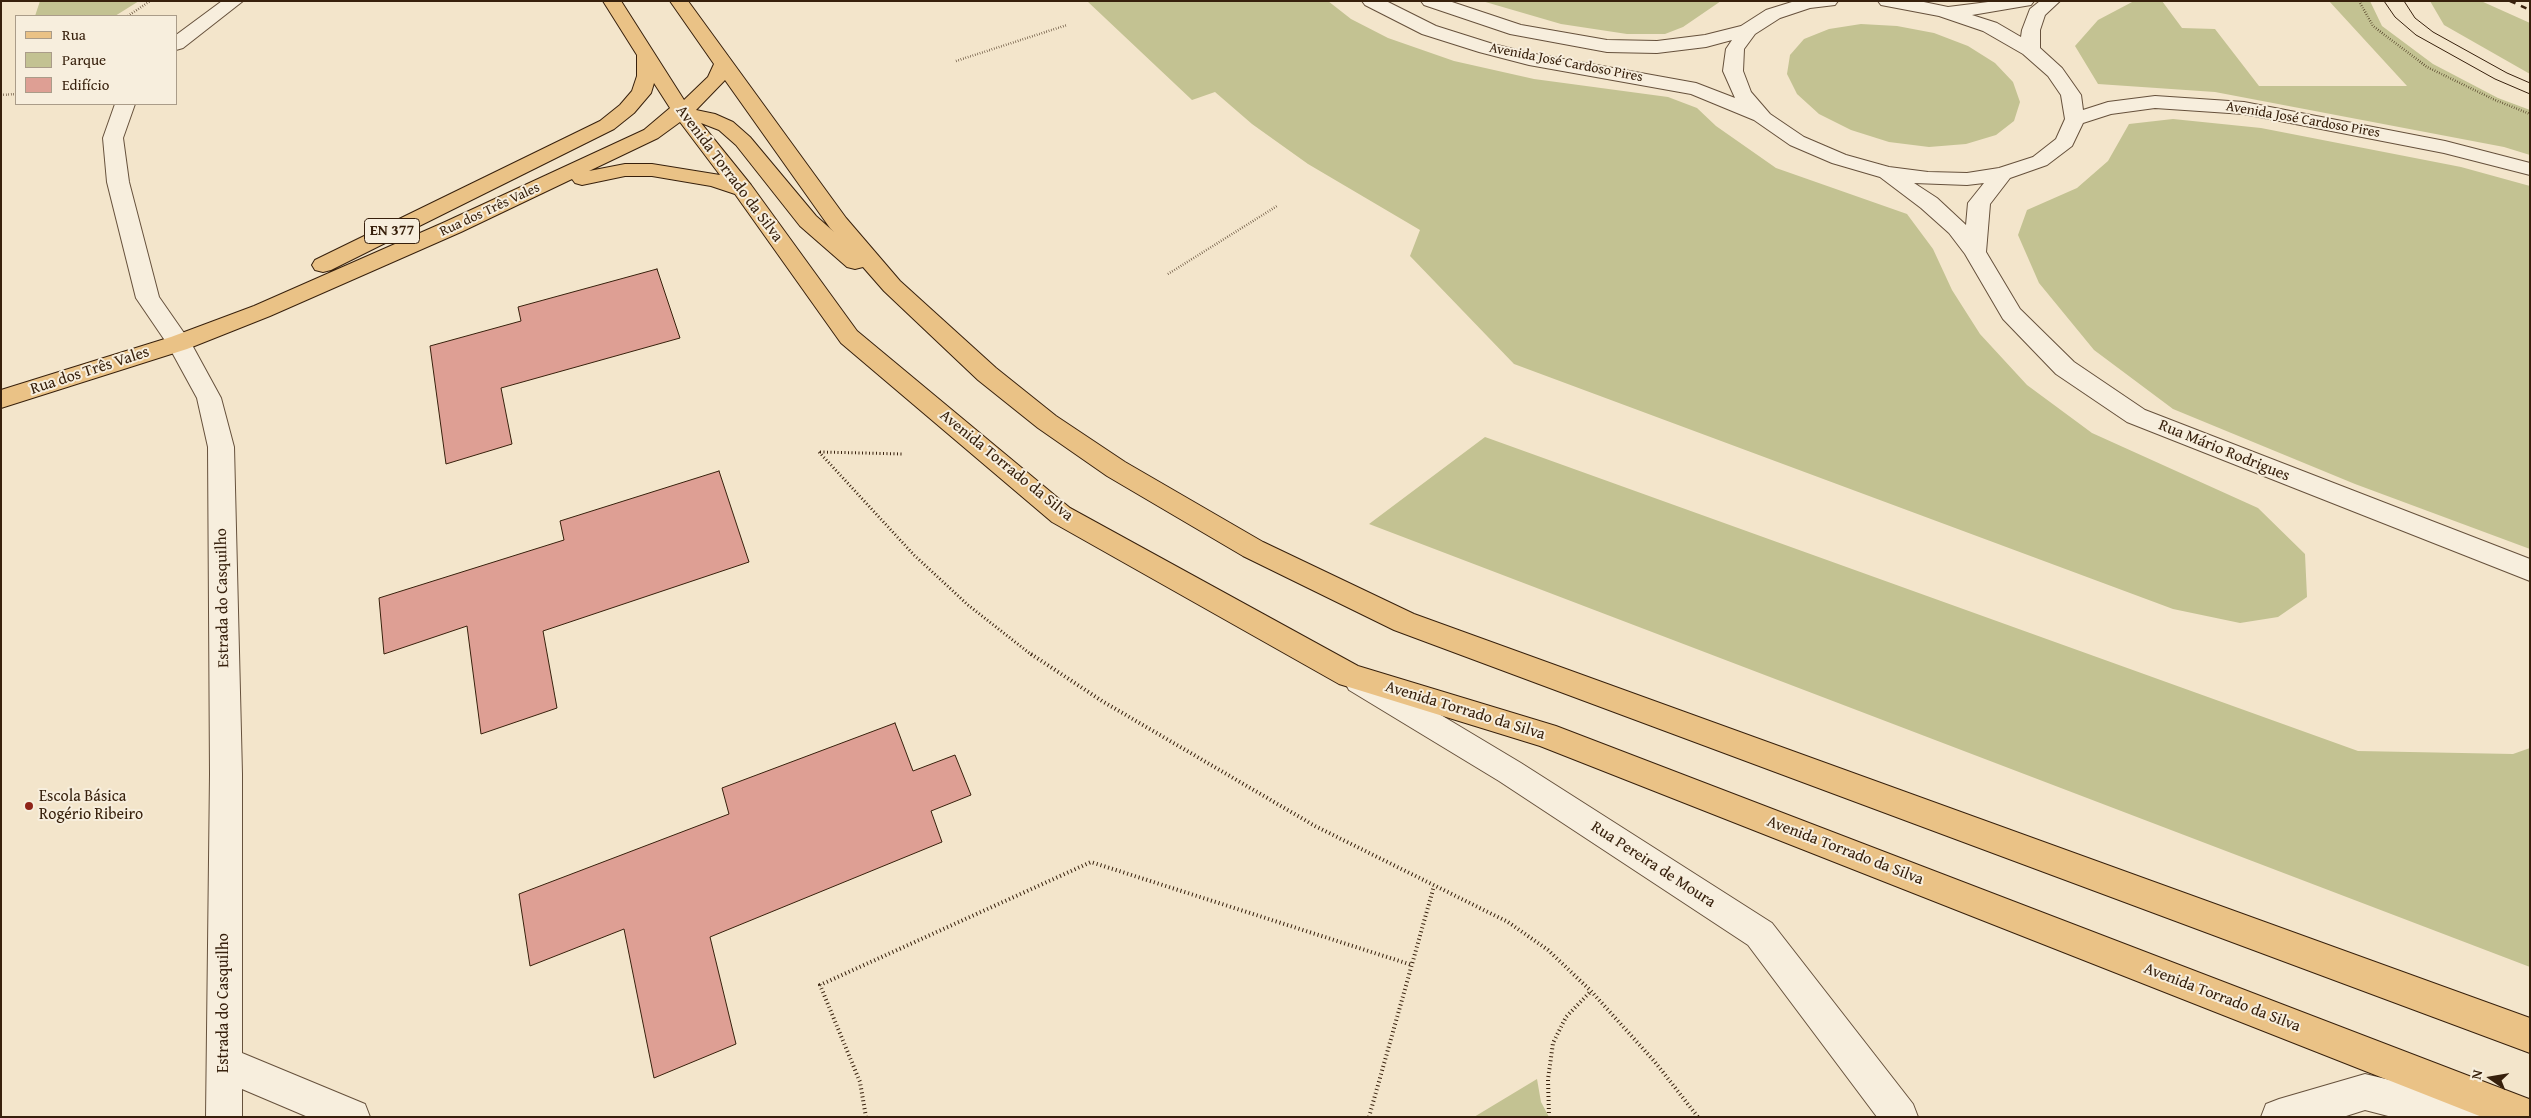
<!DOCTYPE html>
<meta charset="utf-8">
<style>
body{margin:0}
#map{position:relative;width:2531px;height:1118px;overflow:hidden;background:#f3e5cb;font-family:"Gentium Book Plus",serif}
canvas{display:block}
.frame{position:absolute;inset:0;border:2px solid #37200c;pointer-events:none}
.legend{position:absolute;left:15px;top:15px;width:162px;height:90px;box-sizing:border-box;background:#f7eedd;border:1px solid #aa9c89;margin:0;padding:6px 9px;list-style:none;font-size:15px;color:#37200c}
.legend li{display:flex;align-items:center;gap:10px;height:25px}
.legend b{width:25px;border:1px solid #aa9c89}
.north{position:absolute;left:2466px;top:1053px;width:50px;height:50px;-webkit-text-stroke:4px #f7eedd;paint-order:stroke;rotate:283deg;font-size:14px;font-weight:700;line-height:20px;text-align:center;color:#37200c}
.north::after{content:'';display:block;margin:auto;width:18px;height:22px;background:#37200c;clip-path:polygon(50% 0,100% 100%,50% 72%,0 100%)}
</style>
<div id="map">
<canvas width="2531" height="1118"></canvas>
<div class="frame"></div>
<ul class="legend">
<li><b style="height:6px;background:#eac286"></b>Rua</li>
<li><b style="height:14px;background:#c3c292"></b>Parque</li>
<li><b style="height:14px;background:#de9f94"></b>Edifício</li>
</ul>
<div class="north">N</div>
</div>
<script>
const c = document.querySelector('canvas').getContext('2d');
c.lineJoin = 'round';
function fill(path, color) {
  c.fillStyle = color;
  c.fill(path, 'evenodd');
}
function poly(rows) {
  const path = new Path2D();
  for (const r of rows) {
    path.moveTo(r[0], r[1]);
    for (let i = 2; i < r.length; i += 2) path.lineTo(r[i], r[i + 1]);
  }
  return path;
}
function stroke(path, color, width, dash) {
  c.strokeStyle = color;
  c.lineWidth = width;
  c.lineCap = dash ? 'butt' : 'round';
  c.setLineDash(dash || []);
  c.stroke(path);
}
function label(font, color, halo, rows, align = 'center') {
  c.font = font + ' "Gentium Book Plus",serif';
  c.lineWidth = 4;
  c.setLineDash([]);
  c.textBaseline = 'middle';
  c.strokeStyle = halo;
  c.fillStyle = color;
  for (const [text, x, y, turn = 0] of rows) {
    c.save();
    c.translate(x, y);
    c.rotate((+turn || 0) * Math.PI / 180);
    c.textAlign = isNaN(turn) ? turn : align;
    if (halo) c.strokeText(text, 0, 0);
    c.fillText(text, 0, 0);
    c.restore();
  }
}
const green = poly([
 [40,1,139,1,115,16,35,16],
 [1087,1,1328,1,1351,19,1388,38,1454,61,1534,79,1668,97,1697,108,1716,126,1776,168,1907,214,1933,249,1952,290,1980,334,2027,385,2092,433,2258,508,2305,554,2307,597,2278,617,2240,623,2173,609,1514,364,1410,256,1420,230,1308,164,1252,124,1215,92,1192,100],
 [1482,1,1721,1,1683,27,1665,34,1627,34,1561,24],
 [2134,1,2162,1,2182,28,2215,29,2259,86,2407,86,2329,1,2370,1,2382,26,2433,64,2498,98,2530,110,2530,155,2504,147,2215,92,2098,84,2075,46,2098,20],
 [2430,1,2481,1,2530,23,2530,74,2444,25],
 [1861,24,1897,26,1934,33,1968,46,1995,63,2013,82,2020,102,2014,121,1996,135,1966,144,1929,147,1889,142,1851,130,1819,114,1797,94,1787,74,1790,55,1804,39,1829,29],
 [2173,119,2261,128,2461,167,2530,186,2530,549,2355,484,2173,409,2094,350,2039,283,2018,235,2027,210,2077,188,2108,161,2129,124],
 [1485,437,2358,751,2513,754,2530,748,2530,967,1369,524],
 [1537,1079,1541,1102,1549,1117,1474,1117]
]);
const building = poly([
 [657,269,680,338,501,388,512,444,446,464,430,346,521,321,518,307,657,269],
 [719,471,749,562,543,631,557,708,481,734,467,626,384,654,379,598,564,540,560,521,719,471],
 [895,723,913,771,955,755,971,795,931,811,942,842,710,937,736,1044,654,1078,624,929,530,966,519,894,729,814,722,788,895,723]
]);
const pathFar2 = poly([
 [2359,1,2373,26,2427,67,2495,100,2530,114],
 [128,16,150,1],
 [956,61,1067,25],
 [1,95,16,94],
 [1168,274,1277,206]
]);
const pathFar1 = poly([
 [819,452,914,555,968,605,1033,656],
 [820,452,903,454]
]);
const path = poly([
 [1031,654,1102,701,1315,826,1508,922,1548,950,1591,991,1655,1062,1698,1117],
 [866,1117,860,1082,820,985,1091,862,1412,965],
 [1369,1117,1434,886],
 [1549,1117,1548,1079,1553,1043,1566,1017,1591,991]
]);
const minor = poly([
 [222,1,243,1,183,48,176,50,176,35,222,1],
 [1362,1,1386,1,1436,26,1493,44,1530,53,1696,83,1735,98,1723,71,1726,49,1732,40,1706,47,1657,53,1607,52,1510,34,1424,5,1421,1,1449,1,1521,25,1607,40,1657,41,1705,35,1741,26,1766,10,1795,1,1838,1,1835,5,1810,8,1780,18,1755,34,1744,49,1743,71,1751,92,1770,114,1804,137,1846,155,1889,167,1928,172,1967,173,1999,168,2033,157,2056,139,2065,119,2061,95,2048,76,2023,54,1983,31,1939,16,1881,5,1878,1,1919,1,1948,7,1996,1,2034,1,2031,5,2025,6,1972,15,1997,23,2021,37,2022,30,2030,9,2040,1,2060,1,2045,15,2040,30,2040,48,2062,68,2081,95,2083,110,2108,102,2155,96,2244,102,2445,141,2530,163,2530,175,2444,153,2244,114,2155,108,2111,114,2083,123,2072,146,2047,165,2010,178,1990,204,1986,252,2020,309,2074,362,2145,410,2530,559,2530,581,2127,422,2056,374,2003,319,1965,254,1949,233,1921,208,1880,177,1832,163,1790,145,1754,120,1691,94,1529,65,1479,52,1422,34,1365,5,1362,1],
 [1914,183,1967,185,1984,183,1968,203,1966,225,1937,198,1914,183],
 [115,104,135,104,123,138,129,182,159,297,191,343,221,398,234,447,242,774,242,1053,365,1104,370,1117,308,1117,242,1089,242,1117,206,1117,210,774,208,447,197,398,168,345,136,298,107,182,103,138,115,104],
 [1359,669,1369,672,1521,763,1772,923,1913,1104,1918,1117,1877,1117,1748,945,1499,781,1349,690,1344,681,1349,672,1359,669],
 [2365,1074,2470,1099,2483,1104,2488,1117,2392,1117,2365,1110,2343,1117,2261,1117,2266,1104,2279,1099,2365,1074]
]);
const major = poly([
 [603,1,621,1,684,100,708,77,714,64,670,1,688,1,846,218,900,281,996,368,1056,416,1125,462,1263,542,1414,614,2530,1018,2530,1053,1394,630,1243,556,1107,476,1038,428,978,380,884,291,863,267,855,269,847,267,800,226,736,145,719,130,701,123,751,185,857,331,1070,508,1358,666,1556,726,2529,1099,2530,1117,2482,1117,1540,746,1339,684,1052,522,841,343,735,194,711,186,652,176,625,176,582,185,575,183,572,179,461,232,270,316,187,349,1,408,1,390,171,337,254,306,445,222,644,130,670,108,654,83,651,93,634,113,614,129,331,270,323,272,315,270,312,265,315,260,600,121,620,105,632,91,637,76,637,55,603,1],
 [725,80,830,228,834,232,816,216,750,137,733,122,715,114,696,110,725,80],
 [680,122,720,175,652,164,625,164,589,171,658,138,680,122]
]);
const tram = poly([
 [2384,1,2395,17,2416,35,2495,79,2530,94],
 [2404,1,2415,18,2433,32,2507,73,2530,83]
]);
const rail = poly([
 [2510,1,2530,10]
]);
const markers = [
 [29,806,5,"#8f2418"]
];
const farStreetnames = [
 ["Avenida José Cardoso Pires",1566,63,11],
 ["Avenida José Cardoso Pires",2303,120,10],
 ["Rua dos Três Vales",490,210,-25]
];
const shields = [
 [392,231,55]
];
const shieldNames = [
 ["EN 377",392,231]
];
const streetNames = [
 ["Avenida Torrado da Silva",729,174,53],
 ["Rua dos Três Vales",90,371,-18],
 ["Rua Mário Rodrigues",2224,451,22],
 ["Avenida Torrado da Silva",1006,466,39],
 ["Estrada do Casquilho",223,598,-91],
 ["Avenida Torrado da Silva",1465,711,17],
 ["Avenida Torrado da Silva",1845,851,21],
 ["Rua Pereira de Moura",1653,865,33],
 ["Avenida Torrado da Silva",2222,998,21],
 ["Estrada do Casquilho",224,1003,-90]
];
const poiNames = [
 ["Escola Básica",39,797],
 ["Rogério Ribeiro",39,815]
];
fill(green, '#c3c292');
fill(building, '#de9f94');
stroke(building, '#37200c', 1);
stroke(minor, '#66513c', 2);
stroke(major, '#37200c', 2);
stroke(pathFar2, '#37200c', 2.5, [0.5, 2]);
stroke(pathFar1, '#37200c', 3, [1, 2.5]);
stroke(path, '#37200c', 4, [1, 3]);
fill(minor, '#f7eedd');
fill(major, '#eac286');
stroke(tram, '#37200c', 1);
stroke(rail, '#37200c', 2.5, [6, 6]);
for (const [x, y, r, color] of markers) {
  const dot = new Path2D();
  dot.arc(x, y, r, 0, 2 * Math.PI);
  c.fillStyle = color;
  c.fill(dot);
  stroke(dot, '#f7eedd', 2);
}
label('14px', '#37200c', '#f7eedd', farStreetnames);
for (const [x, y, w] of shields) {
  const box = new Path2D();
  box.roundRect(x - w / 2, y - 12.5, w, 25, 4);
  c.fillStyle = '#f7eedd';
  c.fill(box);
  stroke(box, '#37200c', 1);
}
label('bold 15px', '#37200c', null, shieldNames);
label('16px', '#37200c', '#f7eedd', streetNames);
label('16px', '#37200c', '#f7eedd', poiNames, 'left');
</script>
